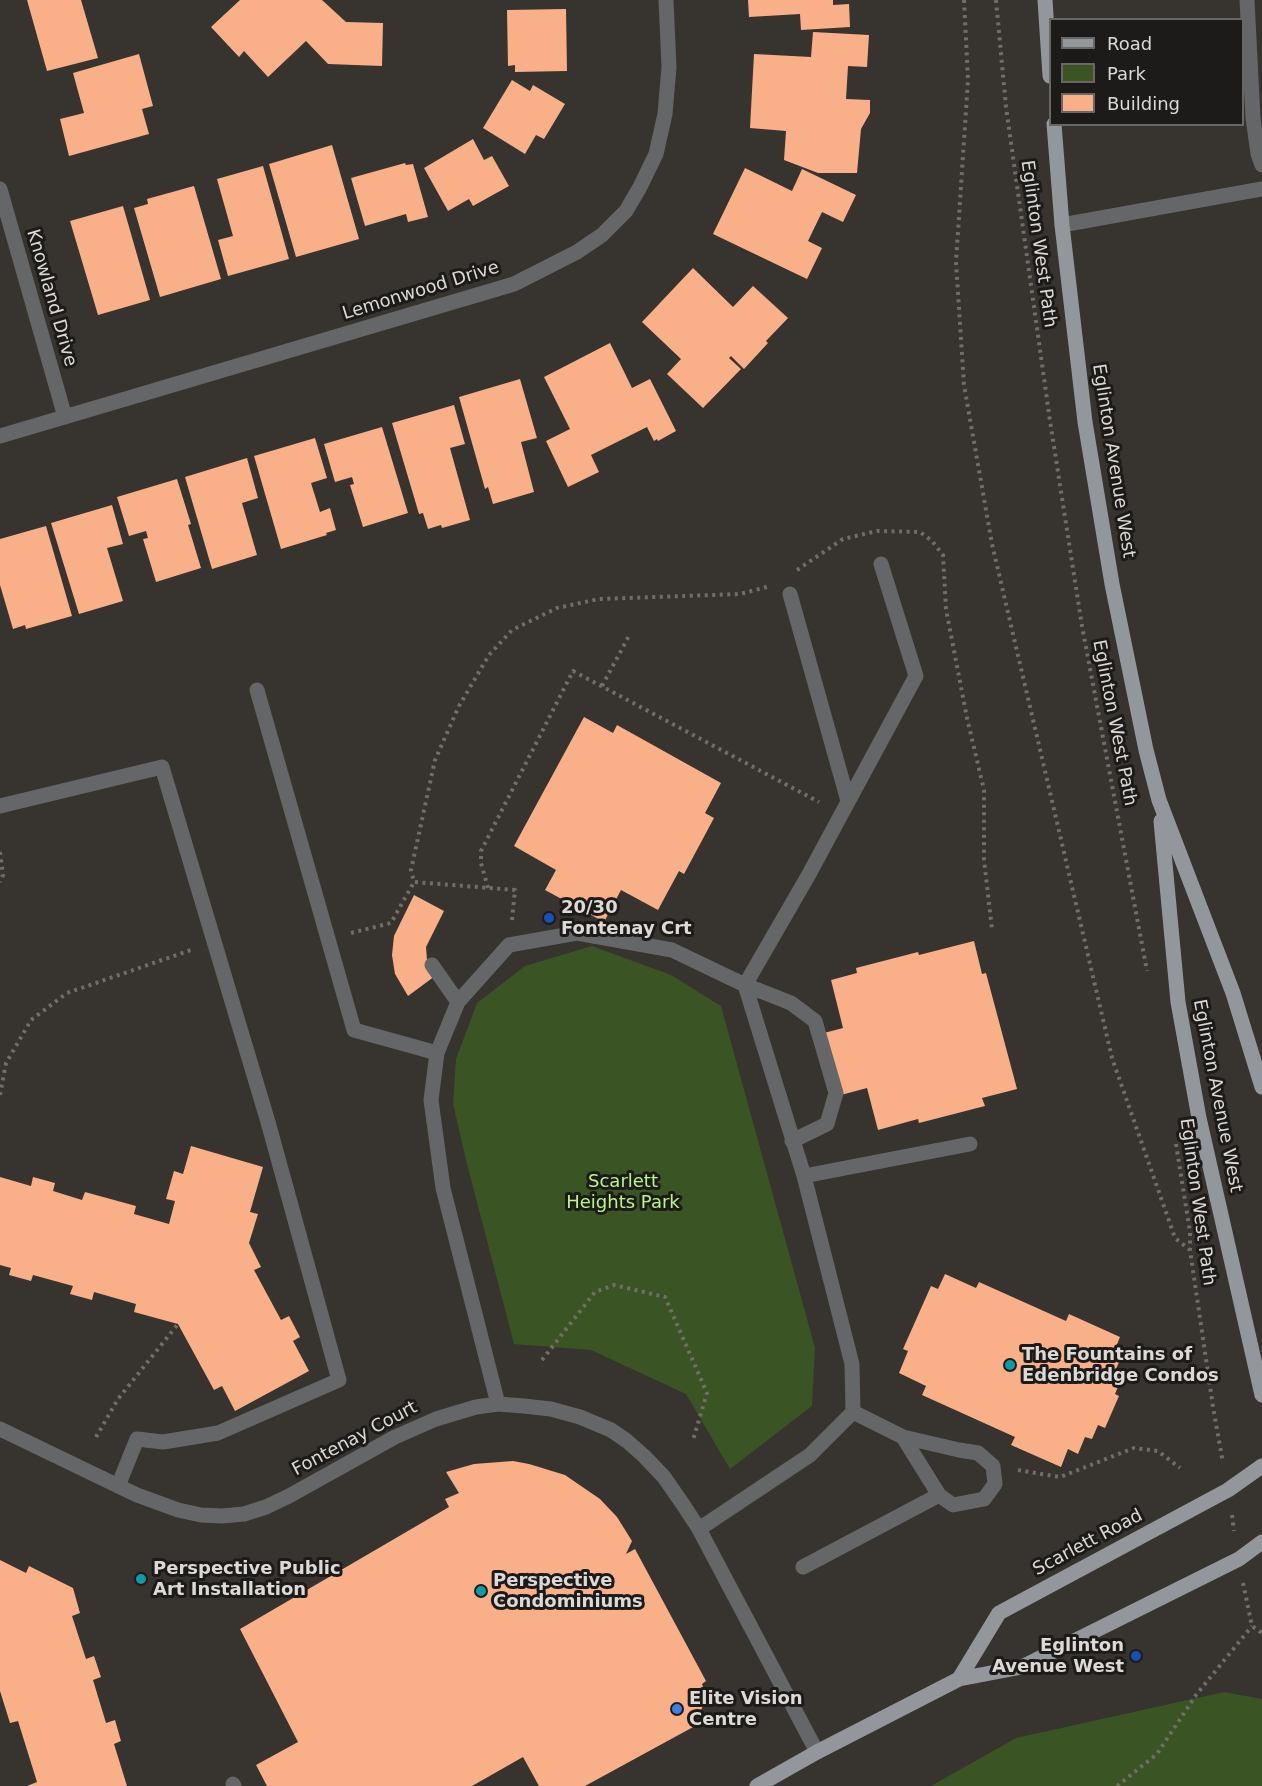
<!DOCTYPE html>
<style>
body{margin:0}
#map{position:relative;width:1262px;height:1786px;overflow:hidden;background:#37332f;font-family:"DejaVu Sans",sans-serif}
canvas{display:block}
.legend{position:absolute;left:1049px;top:18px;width:195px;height:108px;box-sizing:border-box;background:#1d1b19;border:2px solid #696765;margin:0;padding:8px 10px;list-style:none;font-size:18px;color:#dcd9d6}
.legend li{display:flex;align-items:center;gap:12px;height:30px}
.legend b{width:30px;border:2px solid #696765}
</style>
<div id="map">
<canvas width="1262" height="1786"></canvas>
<ul class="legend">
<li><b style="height:8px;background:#93979c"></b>Road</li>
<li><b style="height:16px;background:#3b5423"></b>Park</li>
<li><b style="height:16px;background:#f9b088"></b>Building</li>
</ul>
</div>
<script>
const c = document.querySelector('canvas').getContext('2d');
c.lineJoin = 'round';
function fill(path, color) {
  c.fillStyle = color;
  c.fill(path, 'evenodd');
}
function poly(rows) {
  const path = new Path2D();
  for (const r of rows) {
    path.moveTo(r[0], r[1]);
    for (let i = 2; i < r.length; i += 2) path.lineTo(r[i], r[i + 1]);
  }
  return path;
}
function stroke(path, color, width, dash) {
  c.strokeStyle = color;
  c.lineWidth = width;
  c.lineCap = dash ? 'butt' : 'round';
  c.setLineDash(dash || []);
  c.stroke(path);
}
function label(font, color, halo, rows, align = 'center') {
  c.font = font + ' "DejaVu Sans",sans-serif';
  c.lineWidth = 6;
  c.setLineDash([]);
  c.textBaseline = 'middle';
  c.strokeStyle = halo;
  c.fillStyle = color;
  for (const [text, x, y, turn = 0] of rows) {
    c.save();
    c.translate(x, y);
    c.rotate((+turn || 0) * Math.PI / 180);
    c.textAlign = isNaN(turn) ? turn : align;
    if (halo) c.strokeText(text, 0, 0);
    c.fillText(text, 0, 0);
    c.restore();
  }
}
const green = poly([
 [592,946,671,975,721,1006,815,1348,812,1406,730,1469,686,1394,591,1350,514,1344,467,1164,453,1104,456,1059,477,1003,525,966],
 [1224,1692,1262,1699,1262,1786,931,1786,1016,1738]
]);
const building = poly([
 [27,0,81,0,98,58,47,71],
 [240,0,322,0,346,22,383,23,382,66,328,64,306,41,268,77,244,51,239,57,211,27],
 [748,0,833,0,833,5,849,4,850,27,801,30,800,14,749,17],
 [566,9,567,71,515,72,515,65,508,66,507,10],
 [813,32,869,35,867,67,848,66,846,99,870,100,870,113,861,129,857,173,818,173,784,160,786,131,750,128,754,54,811,57],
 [139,54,153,106,142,109,149,134,69,156,60,119,84,113,73,73],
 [512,80,530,91,533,85,565,104,544,139,536,135,525,154,483,128],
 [473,139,484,160,492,156,509,186,473,206,469,199,448,211,424,168],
 [332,145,359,239,296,257,269,164],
 [405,163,406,165,413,164,428,217,408,222,406,214,365,226,351,178],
 [263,166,289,259,228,276,218,240,233,236,217,179],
 [745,168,792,191,802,169,856,195,843,222,822,212,808,241,822,248,807,279,713,234],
 [194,186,221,279,160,297,134,208,148,204,147,199],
 [123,206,150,300,98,315,70,221],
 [693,268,733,307,753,286,788,318,766,341,768,343,744,369,731,356,729,358,741,369,703,408,667,374,681,359,642,322],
 [610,343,632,388,650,379,676,431,658,441,657,439,654,441,647,427,591,455,599,472,568,487,546,441,570,429,544,377],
 [520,379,537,438,521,442,534,492,493,504,488,487,485,489,459,397],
 [454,405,465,444,450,448,470,520,442,528,441,525,428,529,423,513,419,514,392,423],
 [382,427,408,513,363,527,350,485,354,484,352,477,335,482,324,444],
 [315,438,327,478,311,483,320,512,330,508,336,530,326,533,327,535,281,549,254,456],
 [247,458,258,498,242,503,257,555,212,569,185,477],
 [177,479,191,524,188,525,201,568,156,582,143,539,148,538,146,531,129,536,117,497],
 [112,505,123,544,107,548,123,601,79,614,51,523],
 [46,526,72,616,26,629,25,625,13,629,0,585,0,539],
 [584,717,613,733,617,725,721,783,705,813,714,818,684,874,679,871,658,910,621,890,604,922,545,890,556,870,514,846],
 [414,895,444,911,426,947,427,960,435,976,408,996,395,974,392,955,394,936],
 [974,941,982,974,986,973,1017,1089,982,1098,985,1106,919,1123,918,1119,878,1130,867,1088,841,1095,824,1033,843,1028,831,980,857,973,856,968,918,952,919,955],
 [191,1146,263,1167,250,1212,258,1214,249,1243,261,1267,254,1270,281,1320,289,1316,300,1337,293,1341,309,1371,235,1411,222,1386,214,1390,178,1324,134,1312,136,1304,94,1292,92,1300,70,1294,73,1286,33,1275,31,1281,9,1275,11,1268,0,1265,0,1177,31,1186,33,1177,55,1183,53,1191,82,1200,85,1192,136,1206,134,1214,169,1224,175,1201,166,1199,174,1171,183,1174],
 [945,1274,976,1288,979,1282,1066,1321,1069,1314,1120,1337,1113,1354,1121,1358,1114,1373,1122,1377,1115,1394,1119,1396,1105,1428,1098,1425,1092,1439,1085,1437,1078,1454,1068,1449,1061,1467,1011,1445,1015,1437,922,1395,926,1386,899,1373,908,1351,903,1349,931,1286,938,1289],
 [513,1461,529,1464,565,1475,600,1499,617,1517,632,1541,626,1554,635,1549,706,1681,702,1684,705,1693,704,1704,699,1714,692,1720,695,1726,585,1786,539,1786,523,1757,472,1786,267,1786,256,1765,298,1742,240,1629,449,1507,445,1499,459,1493,446,1472,474,1464],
 [0,1560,26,1573,29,1566,73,1588,80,1613,72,1616,86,1659,94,1656,101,1677,93,1680,106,1723,115,1720,121,1741,114,1744,127,1786,27,1786,37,1782,18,1721,10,1723,0,1691]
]);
const path = poly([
 [964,0,968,80,956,262,964,385,992,544,1112,1058,1175,1238,1190,1250],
 [996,0,1006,107,1050,421,1082,626,1147,971],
 [797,570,843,539,877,531,920,532,932,541,943,555,946,609,967,718,984,790,984,860,992,929],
 [602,686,630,634],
 [0,852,3,875,0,882],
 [488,888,481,863,481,851,573,671,819,802],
 [512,920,515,890,414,882,411,870,435,760,459,706,489,655,512,630,557,608,599,599,740,594,767,587],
 [351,933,391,923,414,882],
 [0,1095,6,1063,31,1020,67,993,191,950],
 [1176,1144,1190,1232,1190,1250,1213,1407,1223,1463],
 [542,1360,595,1292,614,1285,665,1297,707,1393,693,1440],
 [96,1437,118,1399,178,1324],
 [1018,1470,1060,1477,1134,1448,1158,1451,1180,1468],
 [1232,1515,1234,1531],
 [1243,1583,1252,1626,1262,1633],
 [1117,1786,1157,1754,1196,1695,1252,1626]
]);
const minor = poly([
 [1247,0,1253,118,1258,154,1262,165],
 [0,189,65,417],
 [1062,225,1262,189],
 [0,436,514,284,577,252,602,235,626,211,640,187,656,154,665,114,669,67,666,0],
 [790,594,848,801],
 [257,690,354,1030,437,1053],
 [0,806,162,767,268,1122,339,1380,218,1433,163,1442,137,1439,118,1486],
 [432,965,458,1002],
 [804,1176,970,1144],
 [498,1404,443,1188,431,1100,437,1053,458,1002,509,945,577,933,672,950,745,985,791,1003,815,1021,836,1093,827,1124,792,1141],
 [0,1429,137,1495,178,1510,201,1515,222,1516,244,1514,266,1507,289,1496,395,1437,436,1419,476,1407,498,1404,524,1406,551,1409,580,1417,611,1430,627,1441,644,1456,664,1477,684,1506,699,1529,817,1752],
 [903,1437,959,1450,978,1453,993,1466,995,1484,984,1499,953,1505,939,1495],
 [699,1529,810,1455,853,1412,852,1364,804,1176,745,985,808,876,916,676,881,564],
 [803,1567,939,1495,903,1437,853,1412],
 [233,1784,234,1786]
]);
const major = poly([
 [1045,0,1050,76],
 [1054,124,1062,225,1085,422,1112,584,1146,750,1159,800,1233,993,1262,1087],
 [1161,821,1178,1002,1199,1118,1262,1395],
 [959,1679,999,1613,1228,1490,1262,1466],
 [757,1786,817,1752,959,1679,1022,1667,1239,1559,1262,1542]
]);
const markers = [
 [549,918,6,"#1a4fb4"],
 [1010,1365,6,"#0f9aa8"],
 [141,1579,6,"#0f9aa8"],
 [481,1591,6,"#0f9aa8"],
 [1136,1656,6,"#1a4fb4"],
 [677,1709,6,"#3f7fe0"]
];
const streetNames = [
 ["Eglinton West Path",1038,244,82],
 ["Lemonwood Drive",421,291,-17],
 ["Knowland Drive",51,298,74],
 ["Eglinton Avenue West",1113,461,81],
 ["Eglinton West Path",1114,723,79],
 ["Eglinton Avenue West",1217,1096,79],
 ["Eglinton West Path",1197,1202,82],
 ["Fontenay Court",355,1439,-28],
 ["Scarlett Road",1088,1543,-28]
];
const poiNames = [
 ["20/30",561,908],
 ["Fontenay Crt",561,929],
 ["The Fountains of",1022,1355],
 ["Edenbridge Condos",1022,1376],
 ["Perspective Public",153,1569],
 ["Art Installation",153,1590],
 ["Perspective",493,1581],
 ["Condominiums",493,1602],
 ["Eglinton",1124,1646,"right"],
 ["Avenue West",1124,1667,"right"],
 ["Elite Vision",689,1699],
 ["Centre",689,1720]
];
const parkNames = [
 ["Scarlett",623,1182],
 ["Heights Park",623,1203]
];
fill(green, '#3b5423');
fill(building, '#f9b088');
stroke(path, '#716d69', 4, [3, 4.5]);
stroke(minor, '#646668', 15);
stroke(major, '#93979c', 15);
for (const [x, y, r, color] of markers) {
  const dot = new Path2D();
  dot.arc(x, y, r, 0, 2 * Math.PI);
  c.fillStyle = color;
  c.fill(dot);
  stroke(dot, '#1d1b19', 2);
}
label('18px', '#dcd9d6', '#1d1b19', streetNames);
label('bold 18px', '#dcd9d6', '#1d1b19', poiNames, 'left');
label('18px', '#baf685', '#1d1b19', parkNames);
</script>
